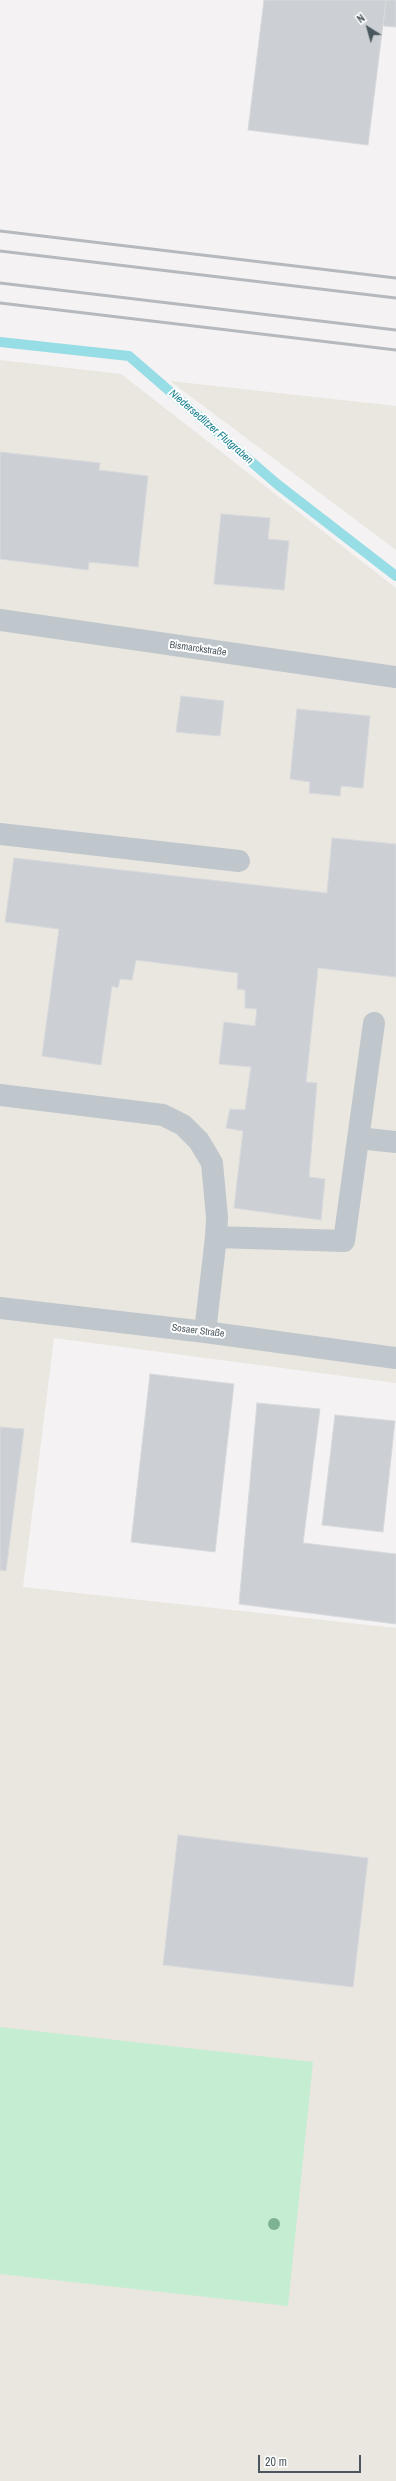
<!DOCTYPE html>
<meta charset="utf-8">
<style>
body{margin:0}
#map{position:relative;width:396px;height:2481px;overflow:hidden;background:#f4f2f2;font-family:"Archivo Narrow",sans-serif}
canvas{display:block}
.north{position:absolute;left:348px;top:8px;width:40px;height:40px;-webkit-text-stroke:3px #fff;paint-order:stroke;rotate:323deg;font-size:11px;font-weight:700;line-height:16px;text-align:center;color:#4b575e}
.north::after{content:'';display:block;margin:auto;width:14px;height:18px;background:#4b575e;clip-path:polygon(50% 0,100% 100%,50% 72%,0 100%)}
.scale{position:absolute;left:258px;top:2455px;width:103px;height:18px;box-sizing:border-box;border:2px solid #4b575e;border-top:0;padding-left:5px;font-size:12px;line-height:14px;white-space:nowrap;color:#4b575e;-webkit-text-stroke:3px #fff;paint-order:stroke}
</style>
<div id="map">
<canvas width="396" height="2481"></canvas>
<div class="north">N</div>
<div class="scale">20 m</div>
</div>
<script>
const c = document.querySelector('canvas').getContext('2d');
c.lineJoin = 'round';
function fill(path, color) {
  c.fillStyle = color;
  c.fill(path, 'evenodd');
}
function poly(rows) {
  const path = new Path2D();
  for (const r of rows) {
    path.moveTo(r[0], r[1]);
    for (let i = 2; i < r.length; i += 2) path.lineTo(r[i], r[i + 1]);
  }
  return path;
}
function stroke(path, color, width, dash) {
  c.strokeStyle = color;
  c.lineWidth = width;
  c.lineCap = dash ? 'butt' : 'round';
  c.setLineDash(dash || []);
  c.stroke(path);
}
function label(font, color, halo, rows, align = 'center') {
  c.font = font + ' "Archivo Narrow",sans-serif';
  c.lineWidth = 4;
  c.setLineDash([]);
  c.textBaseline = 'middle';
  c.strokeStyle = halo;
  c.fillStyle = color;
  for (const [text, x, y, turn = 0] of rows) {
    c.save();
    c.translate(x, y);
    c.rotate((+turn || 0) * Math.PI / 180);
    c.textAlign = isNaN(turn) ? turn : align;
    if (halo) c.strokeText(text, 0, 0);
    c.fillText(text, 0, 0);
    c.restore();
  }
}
const commercial = poly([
 [0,360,121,374,396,588,396,1383,54,1338,23,1587,396,1628,396,2481,0,2481],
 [170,381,396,406,396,550]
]);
const green = poly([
 [0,2027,313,2062,288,2306,0,2274]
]);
const stream = poly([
 [0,342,129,356,277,484,396,576]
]);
const building = poly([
 [264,0,386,0,368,145,248,130,264,0],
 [386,0,396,0,396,27,383,26,386,0],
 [0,452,100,463,99,470,148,476,138,567,89,562,88,570,0,559,0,452],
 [221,514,270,518,268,539,289,541,284,590,214,584,221,514],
 [181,696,224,701,220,736,176,732,181,696],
 [297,709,370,716,363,788,341,786,340,796,309,793,310,782,290,779,297,709],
 [332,838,396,844,396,977,318,968,306,1082,317,1083,309,1177,325,1179,321,1220,234,1208,243,1131,226,1128,230,1109,245,1110,251,1067,219,1064,224,1022,255,1026,257,1009,245,1008,245,990,237,989,238,973,136,960,132,980,120,979,118,988,112,986,101,1065,42,1056,59,929,5,922,14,858,327,893,332,838],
 [150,1374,234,1384,215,1552,131,1542,150,1374],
 [257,1403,320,1409,303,1543,396,1554,396,1624,239,1604,257,1403],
 [335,1415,395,1421,383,1532,322,1525,335,1415],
 [0,1427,24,1429,6,1571,0,1570,0,1427],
 [178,1835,368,1858,353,1987,163,1965,178,1835]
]);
const minor = poly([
 [0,620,396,677],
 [0,834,239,861],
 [0,1095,163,1115,183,1125,199,1141,212,1163,217,1217,216,1237],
 [358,1138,396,1142],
 [0,1308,205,1332,396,1358],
 [205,1332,216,1237,344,1241,374,1023]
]);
const rail = poly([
 [0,231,396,278],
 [0,251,396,298],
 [0,283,396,330],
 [0,303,396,350]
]);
const trees = [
 [274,2224]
];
const streetNames = [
 ["Bismarckstraße",198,649,8],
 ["Sosaer Straße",198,1331,7]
];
const waterNames = [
 ["Niedersedlitzer Flutgraben",211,427,41]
];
fill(commercial, '#eae7e0');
fill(green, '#c5edd1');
stroke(stream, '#96dde6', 10);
fill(building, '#ccd0d4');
stroke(building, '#d7d9dd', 1);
stroke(minor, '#bfc7cd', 22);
stroke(rail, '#b5b8bc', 3);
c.fillStyle = '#7fb193';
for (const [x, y] of trees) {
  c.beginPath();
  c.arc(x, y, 6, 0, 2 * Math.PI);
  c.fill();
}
label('10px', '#4b575e', '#fff', streetNames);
label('italic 11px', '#17808e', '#fff', waterNames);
</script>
